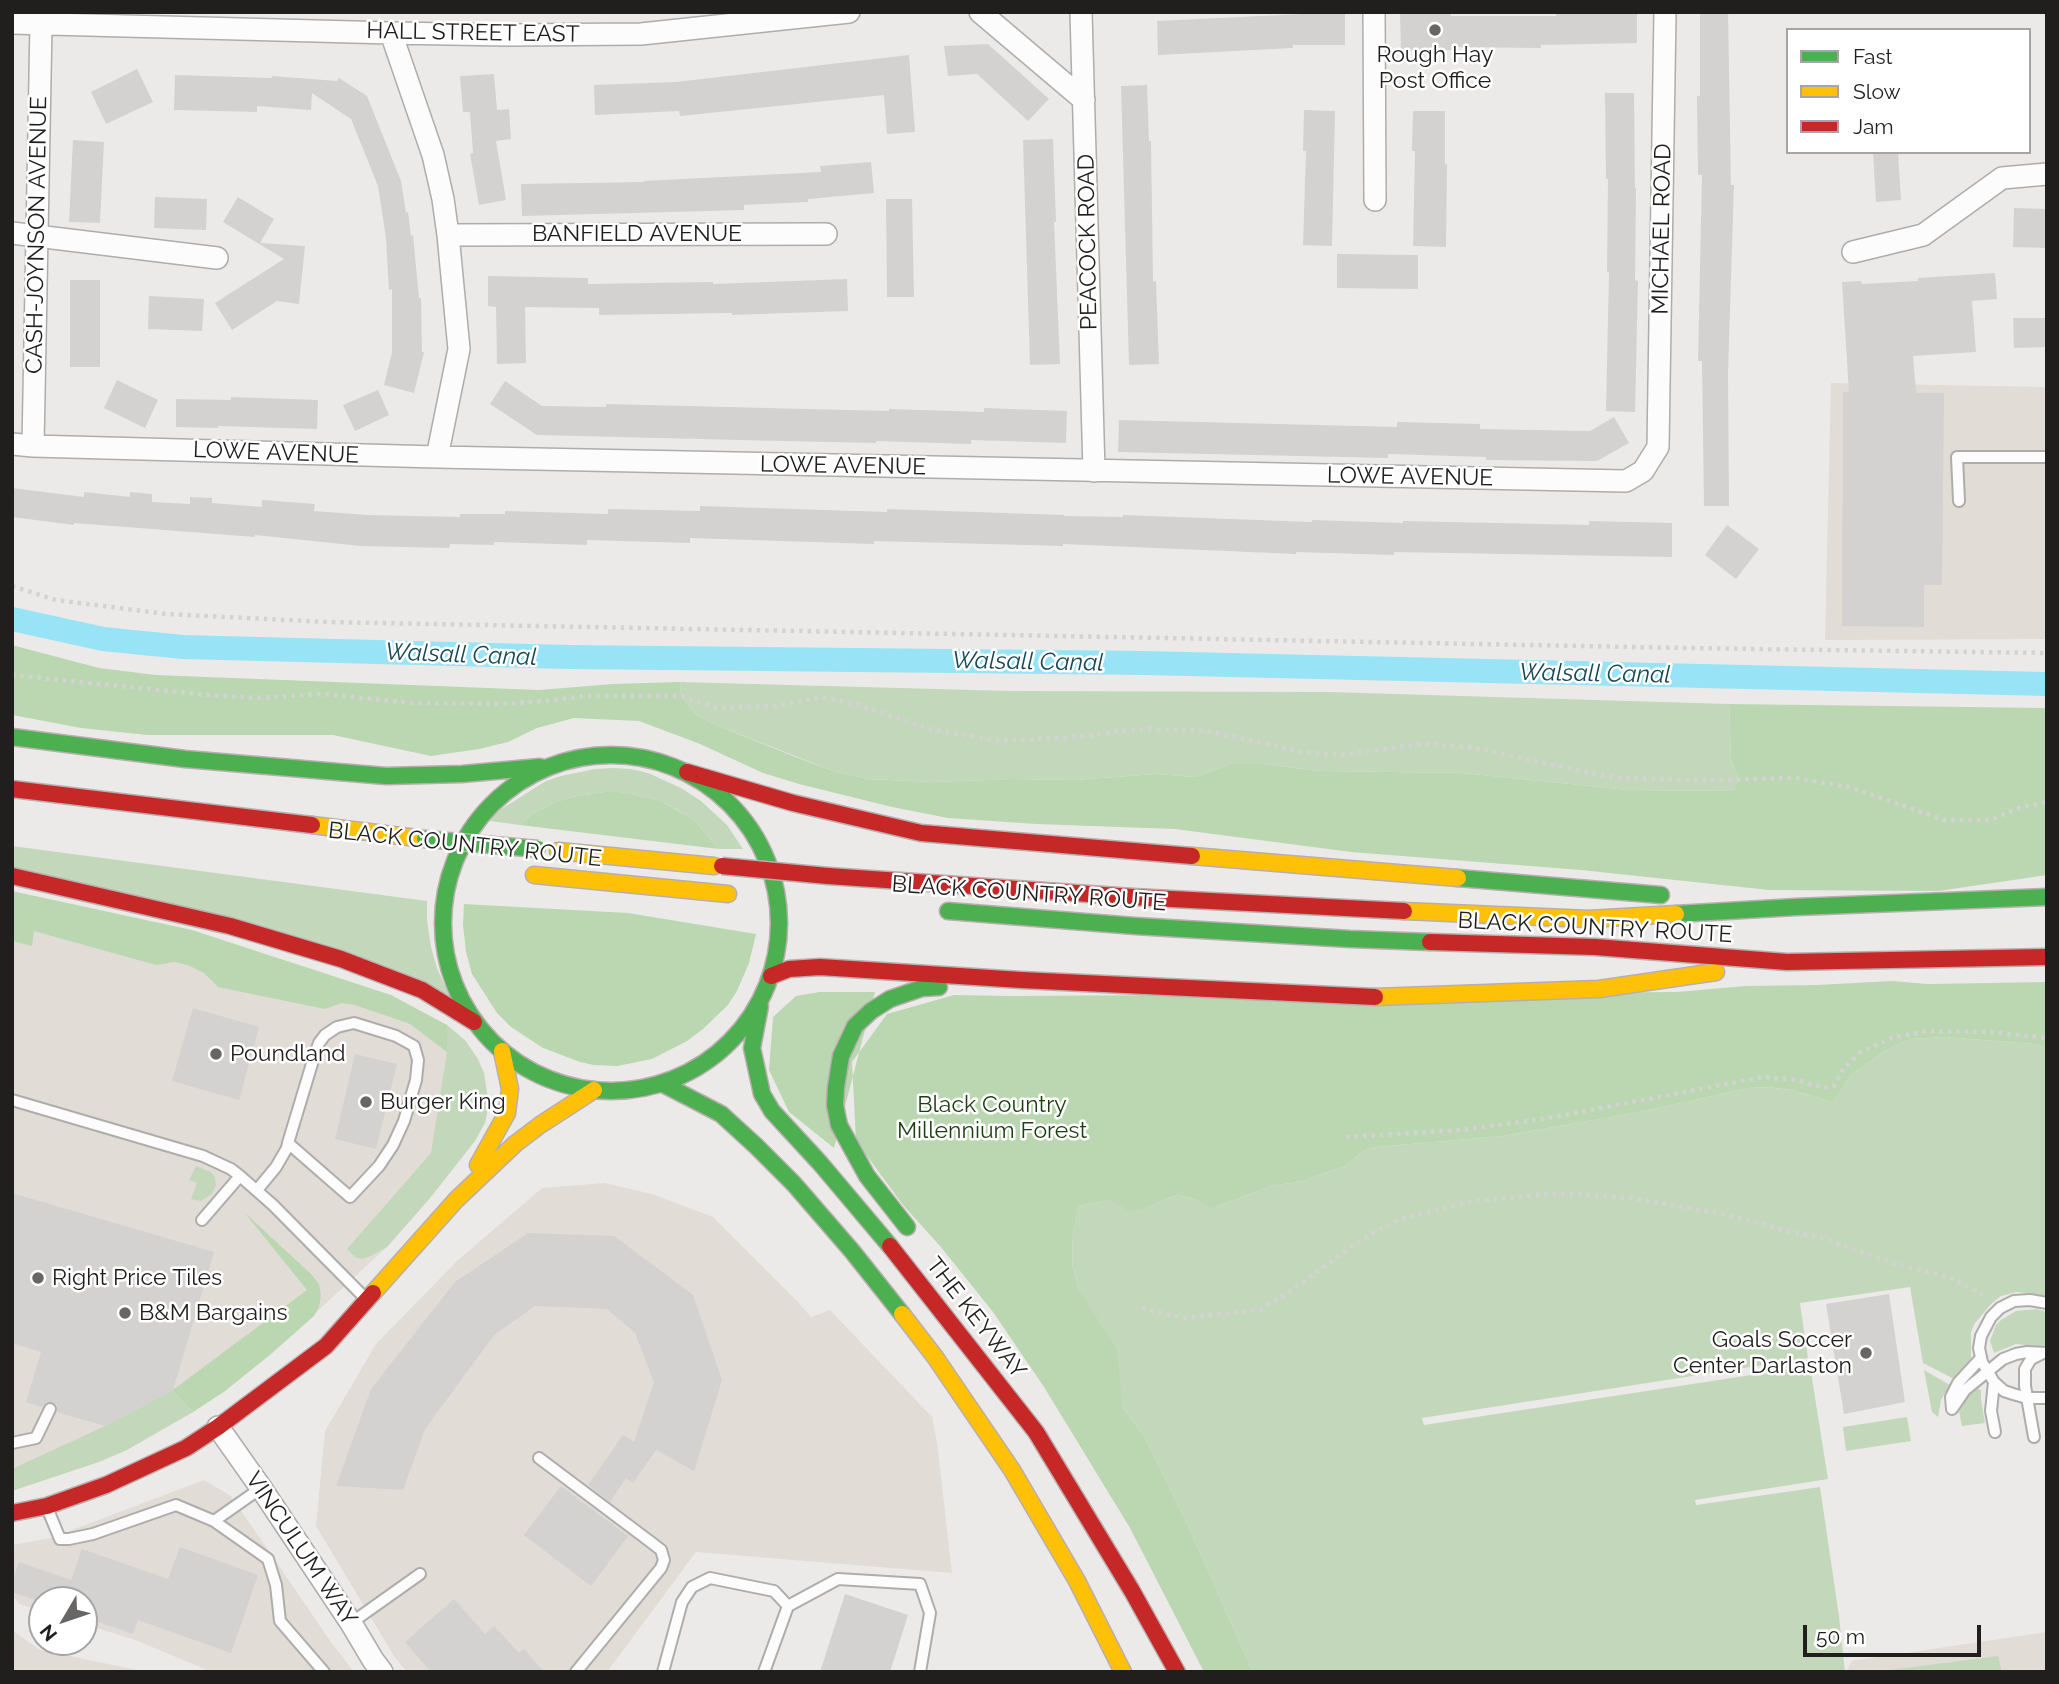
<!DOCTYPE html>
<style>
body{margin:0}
#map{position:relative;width:2059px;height:1684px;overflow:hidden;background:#eceae8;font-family:Raleway,sans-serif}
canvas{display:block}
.frame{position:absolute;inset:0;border:14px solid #201f1d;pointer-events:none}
.legend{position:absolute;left:1786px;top:28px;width:245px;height:126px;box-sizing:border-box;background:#fff;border:2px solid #a6a5a5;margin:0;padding:9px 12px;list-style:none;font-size:21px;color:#201f1d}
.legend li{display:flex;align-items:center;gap:14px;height:35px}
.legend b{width:35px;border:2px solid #a6a5a5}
.north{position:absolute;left:28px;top:1586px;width:70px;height:70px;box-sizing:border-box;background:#fff;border:2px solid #a6a5a5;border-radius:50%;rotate:231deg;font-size:19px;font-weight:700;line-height:28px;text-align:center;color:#201f1d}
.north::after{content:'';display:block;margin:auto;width:24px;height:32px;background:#676664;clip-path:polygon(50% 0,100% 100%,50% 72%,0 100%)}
.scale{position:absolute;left:1803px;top:1625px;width:178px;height:32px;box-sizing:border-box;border:4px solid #201f1d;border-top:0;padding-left:9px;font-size:21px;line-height:24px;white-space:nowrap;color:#201f1d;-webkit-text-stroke:5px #fff;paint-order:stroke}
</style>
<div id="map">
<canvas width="2059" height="1684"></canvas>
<div class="frame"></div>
<ul class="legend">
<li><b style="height:9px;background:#4caf50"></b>Fast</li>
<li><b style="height:9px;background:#ffc107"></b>Slow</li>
<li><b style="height:9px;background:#c62828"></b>Jam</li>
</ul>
<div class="north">N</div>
<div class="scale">50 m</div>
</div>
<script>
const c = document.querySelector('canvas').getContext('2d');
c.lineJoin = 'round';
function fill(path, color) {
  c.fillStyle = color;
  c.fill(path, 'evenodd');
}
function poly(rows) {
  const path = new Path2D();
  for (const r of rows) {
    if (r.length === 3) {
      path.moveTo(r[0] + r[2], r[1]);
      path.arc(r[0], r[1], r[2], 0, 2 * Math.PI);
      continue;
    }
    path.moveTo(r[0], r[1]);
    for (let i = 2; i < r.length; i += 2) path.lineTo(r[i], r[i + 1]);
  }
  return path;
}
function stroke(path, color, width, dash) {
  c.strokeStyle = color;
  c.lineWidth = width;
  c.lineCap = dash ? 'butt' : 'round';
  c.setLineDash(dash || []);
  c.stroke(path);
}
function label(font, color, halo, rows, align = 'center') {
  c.font = font + ' Raleway,sans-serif';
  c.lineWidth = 5;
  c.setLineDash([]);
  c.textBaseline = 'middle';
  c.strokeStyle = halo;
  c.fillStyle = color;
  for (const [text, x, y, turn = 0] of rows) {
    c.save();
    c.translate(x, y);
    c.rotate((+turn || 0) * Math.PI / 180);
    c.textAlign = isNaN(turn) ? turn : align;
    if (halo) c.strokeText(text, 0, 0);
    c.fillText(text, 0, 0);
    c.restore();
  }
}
const built = poly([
 [1831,383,2047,387,2047,639,1825,640],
 [12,910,257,965,434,1028,464,1062,431,1197,387,1247,271,1354,225,1391,193,1412,160,1431,12,1491],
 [604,1183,652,1194,713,1217,797,1301,811,1317,830,1310,932,1417,937,1443,952,1573,696,1552,607,1672,407,1672,394,1656,316,1526,325,1431,376,1344,457,1261,542,1188],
 [204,1480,231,1496,331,1642,354,1672,212,1672,135,1640,84,1624,84,1600,42,1600,42,1611,19,1604,12,1594,12,1545,51,1538],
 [12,1630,40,1650,147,1672,12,1672],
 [2047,1632,2047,1672,1847,1672,1851,1661]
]);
const green = poly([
 [680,682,1011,691,1329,692,1729,704,1731,759,1738,778,1735,791,1628,790,1463,773,1321,771,1262,764,1230,764,1196,777,1156,774,1075,780,1018,779,934,782,867,779,833,771,716,725,695,714,681,696],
 [613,768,631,769,648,773,681,788,701,801,727,825,743,849,719,849,694,820,677,810,659,800,621,792,605,792,571,797,553,803,531,815,520,825,490,821,500,810,546,781,561,776,595,769],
 [12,846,427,901,427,920,431,947,437,968,449,995,12,867],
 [447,1025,465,1040,478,1059,484,1073,489,1104,485,1123,475,1141,431,1197,387,1247,371,1256,362,1259,355,1257,347,1249,431,1153,447,1052],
 [1944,1037,2034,1044,2047,1048,2047,1296,2017,1292,2001,1296,1992,1303,1975,1323,1971,1332,1971,1357,1970,1362,1956,1380,1923,1363,1910,1287,1800,1303,1808,1358,1422,1418,1424,1425,1810,1366,1828,1479,1695,1500,1696,1505,1820,1487,1839,1616,1845,1672,1253,1672,1187,1523,1144,1436,1123,1408,1120,1384,1079,1290,1072,1263,1073,1234,1079,1206,1111,1200,1146,1208,1177,1195,1197,1200,1216,1207,1271,1186,1303,1181,1345,1166,1365,1150,1376,1147,1503,1136,1645,1111,1749,1088,1768,1087,1791,1090,1826,1100,1835,1100,1852,1074,1888,1049,1911,1039],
 [196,1166,211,1172,215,1177,216,1185,212,1194,201,1201,191,1199,197,1183,189,1180],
 [2036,1309,2047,1312,2047,1347,2016,1344,1994,1353,1990,1341,1996,1325,2001,1320,2016,1311],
 [1924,1370,1950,1385,1941,1400,1938,1417,1932,1412],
 [1977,1388,1981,1390,1981,1399,1985,1423,1962,1426,1959,1411,1965,1399],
 [173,1390,193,1412,127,1450,99,1462,12,1491,12,1469,105,1426],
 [1907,1417,1911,1441,1846,1451,1843,1427],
 [1998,1656,2002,1672,1875,1672]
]);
const forest = poly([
 [12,645,99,668,156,675,539,690,613,684,680,682,681,696,695,714,716,725,793,756,833,771,867,779,933,782,1013,779,1075,780,1156,774,1196,777,1230,764,1262,764,1321,771,1463,773,1628,790,1734,791,1738,778,1731,759,1729,704,2047,708,2047,875,1939,891,1769,890,1581,870,1351,852,1175,829,1036,824,948,818,892,807,799,784,763,773,700,744,639,721,574,718,537,728,508,742,479,749,431,756,333,735,147,735,81,728,12,715],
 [605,792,621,792,659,800,694,820,719,849,520,825,531,815,553,803,571,797],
 [12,891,192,930,391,995,447,1025,447,1052,410,1024,355,1005,342,1003,325,1009,218,987,204,973,188,965,174,962,156,965,34,931,32,946,12,941],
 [464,904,628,913,756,934,749,963,737,991,728,1005,703,1029,687,1041,652,1059,617,1066,594,1065,580,1062,543,1048,511,1027,497,1013,472,974,466,952,463,925],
 [1892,981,1928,984,2047,982,2047,1048,2034,1044,1944,1037,1911,1039,1888,1049,1852,1074,1835,1100,1826,1100,1791,1090,1768,1087,1749,1088,1645,1111,1503,1136,1376,1147,1365,1150,1345,1166,1303,1181,1271,1186,1213,1208,1197,1200,1177,1195,1146,1208,1130,1212,1111,1200,1079,1206,1073,1234,1072,1263,1079,1290,1117,1350,1123,1408,1144,1436,1187,1523,1253,1672,1204,1672,1130,1528,1044,1387,993,1312,940,1246,903,1205,856,1141,852,1062,887,1014,954,995,1010,996,1677,992,1745,986,1817,985],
 [820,992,875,992,834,1148,789,1112,769,1070,773,1017,796,996],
 [245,1213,311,1274,319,1284,321,1295,319,1307,314,1316,271,1354,225,1391,193,1412,173,1390,307,1290]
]);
const canal = poly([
 [12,619,103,639,183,647,569,657,1144,663,2047,684]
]);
const building = poly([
 [1451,12,1451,16,1556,16,1556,12,1637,12,1637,43,1541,45,1541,48,1452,47,1452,50,1401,51,1400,13],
 [1700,12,1728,12,1731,185,1734,185,1728,372,1729,506,1704,506,1702,361,1698,361,1702,175,1698,175,1697,96,1700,96],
 [1303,14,1345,14,1345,45,1293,45,1293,48,1158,55,1157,21],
 [988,44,1049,99,1028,121,977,74,948,76,944,46],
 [909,55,915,132,887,134,884,95,680,116,679,111,595,115,594,85,676,82],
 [137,69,153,102,106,124,91,92],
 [494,74,497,110,509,109,511,139,496,141,506,200,479,205,470,154,473,153,470,112,463,112,460,76],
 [175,75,272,78,272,76,337,81,339,78,367,96,401,181,406,213,408,212,411,236,413,235,419,298,421,298,422,352,424,352,414,393,384,385,392,352,392,289,389,290,386,238,378,186,351,119,312,93,311,110,257,106,257,112,174,110],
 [1147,85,1149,141,1151,141,1153,282,1156,281,1159,364,1129,365,1121,86],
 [1605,93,1634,93,1635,188,1636,188,1635,280,1638,281,1635,412,1606,411,1609,272,1607,272,1608,179,1606,179],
 [1304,110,1335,111,1332,246,1303,245,1306,151,1303,151],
 [1413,111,1445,111,1445,164,1447,164,1446,247,1413,246,1415,151,1412,151],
 [1053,139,1056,222,1054,222,1060,364,1030,365,1023,140],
 [73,140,104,142,100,223,69,222],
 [1873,152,1898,152,1901,200,1876,202],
 [871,162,874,193,808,199,808,202,744,205,744,210,522,216,521,184,644,182,644,181,821,172,820,166],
 [155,197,207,199,206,230,154,228],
 [238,197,274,219,260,243,305,246,299,304,277,301,232,330,215,303,284,259,223,222],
 [886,199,912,199,914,297,887,297],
 [2014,208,2047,209,2047,248,2013,247],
 [1337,254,1418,255,1418,289,1337,288],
 [1995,273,1997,299,1972,301,1976,352,1913,356,1916,393,1944,393,1942,585,1924,585,1924,627,1842,626,1843,392,1849,392,1842,282,1861,281,1862,284,1918,281,1918,278],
 [488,276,588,278,588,284,713,282,713,284,847,279,848,311,732,315,732,313,599,315,599,308,525,307,526,363,497,364,496,307,488,306],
 [70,280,100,280,100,367,70,367],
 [149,296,204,299,202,331,148,329],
 [2013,318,2047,318,2047,347,2014,348],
 [117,380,158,400,145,428,104,408],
 [505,381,542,406,606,407,606,404,889,411,889,409,984,412,984,408,1067,411,1066,443,971,440,971,444,876,441,876,443,782,441,537,435,490,404],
 [378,390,389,415,355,431,343,405],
 [231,397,318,400,317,429,218,426,218,428,176,427,176,399,231,400],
 [1614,417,1629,443,1597,461,1486,460,1486,457,1388,454,1388,458,1118,452,1119,420,1397,427,1397,422,1480,424,1480,429,1590,431],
 [12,488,84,497,84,492,130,497,130,492,152,494,152,502,190,504,190,497,212,498,212,503,262,507,262,500,315,504,314,511,367,515,460,517,460,514,505,514,505,511,608,514,608,509,700,511,700,506,887,512,887,509,1064,515,1064,516,1123,517,1123,515,1312,522,1312,520,1403,523,1403,521,1589,525,1589,521,1672,523,1672,557,1394,552,1394,555,1296,552,1296,554,1063,544,1063,546,874,541,874,544,690,538,690,543,587,540,587,545,494,542,494,545,450,544,449,548,361,546,255,535,255,537,74,523,74,525,12,517],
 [1727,525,1759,549,1736,579,1705,555],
 [193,1008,259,1027,239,1100,172,1081],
 [355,1054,397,1064,376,1149,335,1139],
 [12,1193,214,1252,173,1390,105,1426,57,1412,57,1405,53,1402,46,1402,42,1407,26,1402,41,1352,12,1343],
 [528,1233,614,1236,693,1295,722,1380,694,1471,656,1450,633,1483,626,1478,610,1502,588,1485,623,1435,634,1442,654,1382,635,1333,607,1309,535,1306,494,1335,425,1429,403,1490,336,1486,371,1389,455,1282],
 [1889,1294,1905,1402,1844,1414,1826,1304],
 [561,1486,628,1536,591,1586,524,1535],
 [180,1547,258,1575,231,1653,138,1620,133,1634,84,1617,84,1600,35,1600,12,1592,12,1582,19,1562,71,1580,82,1549,168,1579],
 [845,1594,908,1615,890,1672,820,1672],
 [454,1599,485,1634,494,1626,519,1653,524,1649,544,1672,431,1672,405,1642]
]);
const path = poly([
 [12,586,56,600,166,614,327,622,1686,648,2047,653],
 [12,675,208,695,255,698,323,694,413,703,500,704,545,701,586,696,681,696,717,708,777,706,821,697,858,705,930,729,1000,741,1089,736,1117,731,1148,729,1207,731,1303,752,1342,755,1420,744,1469,747,1616,778,1705,780,1796,778,1849,787,1944,820,1990,820,2019,808,2047,802],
 [1346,1137,1461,1130,1549,1118,1763,1077,1797,1080,1823,1088,1834,1086,1842,1071,1859,1053,1891,1038,1927,1031,1990,1032,2047,1038],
 [1142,1308,1183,1318,1260,1310,1292,1290,1367,1236,1401,1219,1467,1202,1559,1193,1629,1198,1724,1214,1783,1230,1821,1238,1894,1263,1951,1278,1987,1297]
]);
const lane = poly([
 [1959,501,1957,457,2047,457],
 [12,1100,203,1156,231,1169,240,1176,202,1220],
 [240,1176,273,1205,363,1296],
 [257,1190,276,1167,287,1148,288,1143,314,1057,319,1043,325,1035,337,1027,354,1023,396,1036,414,1046,418,1060,416,1080,404,1121,393,1145,379,1166,350,1197,288,1143],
 [1981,1358,1958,1383,1951,1397,1952,1409,1965,1390,2003,1359,2016,1354,2027,1352,2047,1353],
 [1994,1382,2004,1391,2013,1394,2027,1398,2047,1398],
 [1995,1432,1991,1411,1994,1382,1982,1362,1979,1348,1981,1336,1991,1317,2000,1308,2014,1301,2030,1300,2047,1303],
 [2034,1437,2025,1386,2025,1369,2031,1359,2041,1354],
 [12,1443,36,1438,50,1409],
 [539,1458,652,1543,661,1550,664,1560,661,1568,576,1672],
 [48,1510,60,1539,69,1539,93,1534,176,1505,214,1521,261,1488],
 [214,1521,268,1559,276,1585,280,1621,324,1672],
 [788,1606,838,1579,920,1584,930,1613,920,1672],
 [351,1623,420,1574],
 [663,1672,682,1602,692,1587,710,1578,774,1591,788,1606],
 [764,1672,788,1606]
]);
const street = poly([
 [980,12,1084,100],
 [1081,12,1094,471],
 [1374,12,1375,200],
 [12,23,391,33,508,35,641,34,849,12],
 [391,33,433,155,443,199,448,235,459,349,437,457],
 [12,233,217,258],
 [448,235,826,234],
 [1853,252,1923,235,2002,178,2047,174],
 [12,444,33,446,437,457,1626,481,1643,471,1658,447,1665,12],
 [33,446,41,24],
 [218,1427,261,1488,351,1623,373,1660,382,1672]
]);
const fast = poly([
 [12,737,185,759,386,776,462,774,540,767],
 [611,923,168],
 [1458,878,1661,895],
 [948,911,1135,926,1350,939,1430,942],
 [1676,914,1796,907,2047,897],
 [760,1006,752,1048,762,1094,772,1111,820,1163,890,1246],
 [661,1083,721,1114,756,1146,794,1184,852,1251,902,1314],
 [907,1227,867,1176,839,1125,835,1105,836,1087,841,1056,855,1026,871,1011,890,999,922,988,939,987]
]);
const slow = poly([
 [312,825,425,839],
 [558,851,714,866],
 [1192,856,1458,878],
 [534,875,728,894],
 [1404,911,1589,919,1676,914],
 [1375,997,1599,989,1716,972],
 [478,1165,507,1113,510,1089,502,1051],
 [373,1293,456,1200,515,1144,540,1125,594,1090],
 [902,1314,935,1357,1012,1470,1077,1581,1123,1672]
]);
const jam = poly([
 [687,772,793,803,921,833,1192,856],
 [12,789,312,825],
 [12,876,230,926,341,959,422,990,474,1022],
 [828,876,1133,897,1404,911],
 [1430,942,1595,947,1787,962,2047,957],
 [771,976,789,969,820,967,1021,980,1375,997],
 [890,1246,1036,1432,1132,1591,1177,1672],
 [12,1513,47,1506,106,1485,186,1448,218,1427,326,1346,373,1293]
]);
const fastBridge = poly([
 [425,839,538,849]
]);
const jamBridge = poly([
 [722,866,828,876]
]);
const markers = [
 [1435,30,7,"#676664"],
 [216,1054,7,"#676664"],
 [366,1102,7,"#676664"],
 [38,1278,7,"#676664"],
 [125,1313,7,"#676664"],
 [1866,1353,7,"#676664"]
];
const streetNames = [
 ["HALL STREET EAST",473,33,1],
 ["MICHAEL ROAD",1662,229,-89],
 ["BANFIELD AVENUE",637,234],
 ["CASH-JOYNSON AVENUE",37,235,-89],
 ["PEACOCK ROAD",1088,242,-91],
 ["LOWE AVENUE",276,453,2],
 ["LOWE AVENUE",843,466,1],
 ["LOWE AVENUE",1410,477,1],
 ["BLACK COUNTRY ROUTE",465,845,6],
 ["BLACK COUNTRY ROUTE",1029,894,4],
 ["BLACK COUNTRY ROUTE",1595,928,3],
 ["THE KEYWAY",976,1318,52],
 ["VINCULUM WAY",301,1549,56]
];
const poiNames = [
 ["Rough Hay",1435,55,"center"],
 ["Post Office",1435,81,"center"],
 ["Poundland",230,1054],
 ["Burger King",380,1102],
 ["Right Price Tiles",52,1278],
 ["B&M Bargains",139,1313],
 ["Goals Soccer",1852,1340,"right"],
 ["Center Darlaston",1852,1366,"right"]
];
const parkNames = [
 ["Black Country",992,1105],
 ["Millennium Forest",992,1131]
];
const waterNames = [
 ["Walsall Canal",461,655,2],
 ["Walsall Canal",1028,662,1],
 ["Walsall Canal",1595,674,1]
];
fill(built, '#e1dcd5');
fill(green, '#c3d8bb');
fill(forest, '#bbd7b1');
stroke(canal, '#98e4f6', 24);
fill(building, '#d3d2d1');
stroke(lane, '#aeadac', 14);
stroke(street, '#aeadac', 24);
stroke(fast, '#b8aeaf', 19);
stroke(slow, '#b8aeaf', 19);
stroke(jam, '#b8aeaf', 19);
stroke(path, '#d3d3d2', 4.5, [3.5, 5]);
stroke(lane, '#fcfcfc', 10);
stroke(street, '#fcfcfc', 21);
stroke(fast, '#4caf50', 16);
stroke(slow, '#ffc107', 16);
stroke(jam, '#c62828', 16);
stroke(fastBridge, '#b8aeaf', 19, []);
stroke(jamBridge, '#b8aeaf', 19, []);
stroke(fastBridge, '#4caf50', 16);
stroke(jamBridge, '#c62828', 16);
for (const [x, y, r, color] of markers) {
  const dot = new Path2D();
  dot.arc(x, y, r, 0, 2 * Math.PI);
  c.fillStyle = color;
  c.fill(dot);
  stroke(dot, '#fff', 2.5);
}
label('23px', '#201f1d', '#fff', streetNames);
label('23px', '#201f1d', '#fff', poiNames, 'left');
label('23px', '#1d3f12', '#fff', parkNames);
label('italic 24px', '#184954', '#fff', waterNames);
</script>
